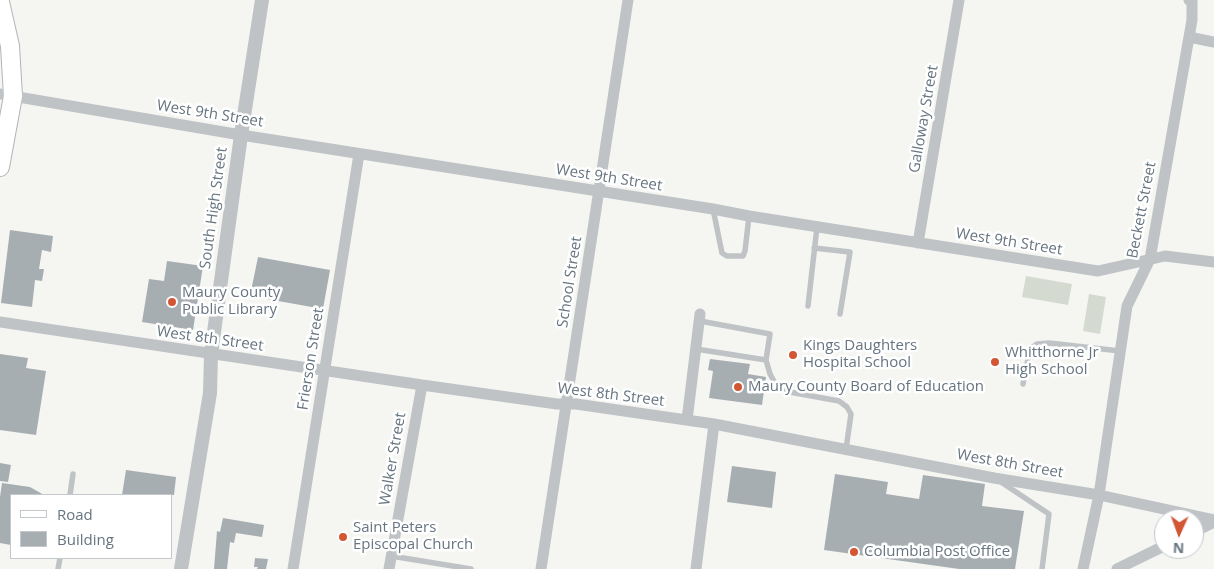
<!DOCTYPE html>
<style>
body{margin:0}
#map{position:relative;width:1214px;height:569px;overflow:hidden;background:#f5f5f2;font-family:"Open Sans",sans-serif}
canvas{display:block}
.legend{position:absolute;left:10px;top:494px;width:162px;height:65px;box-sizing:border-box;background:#fff;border:1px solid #c2c8cc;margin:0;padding:6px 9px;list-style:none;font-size:15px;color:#677580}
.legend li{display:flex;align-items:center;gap:10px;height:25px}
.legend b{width:25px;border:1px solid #c2c8cc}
.north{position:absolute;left:1154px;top:509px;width:50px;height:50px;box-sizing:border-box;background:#fff;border:1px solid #c2c8cc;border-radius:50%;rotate:182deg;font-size:14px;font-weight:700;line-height:20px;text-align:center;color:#677580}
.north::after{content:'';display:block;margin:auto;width:18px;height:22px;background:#d35634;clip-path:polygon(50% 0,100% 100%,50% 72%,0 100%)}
</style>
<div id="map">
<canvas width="1214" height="569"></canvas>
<ul class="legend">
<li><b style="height:6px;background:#fff"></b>Road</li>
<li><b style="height:14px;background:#a7aeb2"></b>Building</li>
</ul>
<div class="north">N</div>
</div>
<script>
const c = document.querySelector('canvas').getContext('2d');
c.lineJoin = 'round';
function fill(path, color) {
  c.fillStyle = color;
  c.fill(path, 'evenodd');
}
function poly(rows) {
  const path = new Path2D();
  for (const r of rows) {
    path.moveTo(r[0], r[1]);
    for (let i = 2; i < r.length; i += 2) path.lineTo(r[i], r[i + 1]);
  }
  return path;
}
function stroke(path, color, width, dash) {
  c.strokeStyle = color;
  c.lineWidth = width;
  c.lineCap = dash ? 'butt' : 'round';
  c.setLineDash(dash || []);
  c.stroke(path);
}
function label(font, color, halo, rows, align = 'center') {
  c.font = font + ' "Open Sans",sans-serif';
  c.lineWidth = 5;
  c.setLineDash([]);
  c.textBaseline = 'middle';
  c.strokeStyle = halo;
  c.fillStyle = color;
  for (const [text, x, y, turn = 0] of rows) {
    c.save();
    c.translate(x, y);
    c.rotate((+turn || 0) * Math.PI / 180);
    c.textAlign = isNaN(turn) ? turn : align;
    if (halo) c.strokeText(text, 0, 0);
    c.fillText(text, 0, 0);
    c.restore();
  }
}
const green = poly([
 [1026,276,1072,284,1068,305,1022,297],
 [1089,294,1106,297,1100,334,1083,331]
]);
const building = poly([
 [10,230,53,236,51,252,42,250,39,269,44,269,42,281,35,280,32,307,1,303],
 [258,257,330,270,323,309,250,296],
 [167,261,203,266,193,330,142,322,149,279,164,281],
 [0,354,28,358,26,368,46,371,36,435,0,430],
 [710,359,750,364,748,374,766,377,762,405,709,398,713,371,708,370],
 [0,463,11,465,8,482,0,481],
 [732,466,776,472,772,508,727,502],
 [126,470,176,477,174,495,122,495],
 [835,474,888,482,886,494,919,499,923,475,985,484,982,506,1024,511,1015,569,959,569,824,550],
 [2,483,30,487,44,495,11,495,11,545,0,543,0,497],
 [223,518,264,525,262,537,236,533,234,543,230,542,227,569,214,569,217,531,220,532],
 [255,558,268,559,266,569,257,569,258,567,254,567]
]);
const service = poly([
 [713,209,722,253,727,256,743,256,745,251,749,216],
 [814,248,850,252,840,314],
 [808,306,817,227],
 [700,321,770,334,766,360,770,374,776,385,784,391,839,401,847,407,851,414,846,449],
 [696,349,766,360],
 [1023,384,1030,349,1037,344,1049,343,1120,351],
 [1001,482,1049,514,1042,569],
 [70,495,73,474],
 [391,556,471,569],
 [58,569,60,558]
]);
const minor = poly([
 [1189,37,1214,42],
 [0,94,241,135,713,209,749,216,1098,271,1165,256,1214,262],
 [918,243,959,0],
 [0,322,422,385,557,404,576,404,714,424,994,478,1099,495,1214,520],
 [687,420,700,314],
 [1194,532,1214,522],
 [293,569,359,154],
 [389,569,422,385],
 [541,569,628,0],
 [696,569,714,424],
 [1083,569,1099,495,1127,306,1150,259,1192,20,1192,1,1189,0],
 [1117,569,1164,546]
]);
const tertiary = poly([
 [181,569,210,393,211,354,241,135,262,0]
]);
const primary = poly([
 [0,2,10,46,13,96,0,167]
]);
const markers = [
 [172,302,5,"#d35634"],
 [793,355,5,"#d35634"],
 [995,362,5,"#d35634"],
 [738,387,5,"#d35634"],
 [343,537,5,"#d35634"],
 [854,552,5,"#d35634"]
];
const streetNames = [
 ["West 9th Street",210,114,9],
 ["Galloway Street",924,119,-80],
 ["West 9th Street",609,178,9],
 ["South High Street",214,208,-82],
 ["Beckett Street",1142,210,-79],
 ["West 9th Street",1009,242,9],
 ["School Street",570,282,-81],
 ["West 8th Street",210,339,8],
 ["Frierson Street",311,359,-81],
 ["West 8th Street",611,395,7],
 ["Walker Street",393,459,-80],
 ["West 8th Street",1010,464,10]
];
const poiNames = [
 ["Maury County",182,293],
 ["Public Library",182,310],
 ["Kings Daughters",803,346],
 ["Hospital School",803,363],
 ["Whitthorne Jr",1005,353],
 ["High School",1005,370],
 ["Maury County Board of Education",748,387],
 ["Saint Peters",353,528],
 ["Episcopal Church",353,545],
 ["Columbia Post Office",864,552]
];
fill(green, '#d5dad1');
fill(building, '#a7aeb2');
stroke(primary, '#b0b5b8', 20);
stroke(service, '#bfc3c6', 5.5);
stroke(minor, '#bfc3c6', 11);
stroke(tertiary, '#bfc3c6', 14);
stroke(primary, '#fff', 18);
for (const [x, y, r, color] of markers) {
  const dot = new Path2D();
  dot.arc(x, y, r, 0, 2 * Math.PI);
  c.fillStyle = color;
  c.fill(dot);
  stroke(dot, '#fff', 2);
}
label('15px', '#677580', '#fff', streetNames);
label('15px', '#677580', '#fff', poiNames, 'left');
</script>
